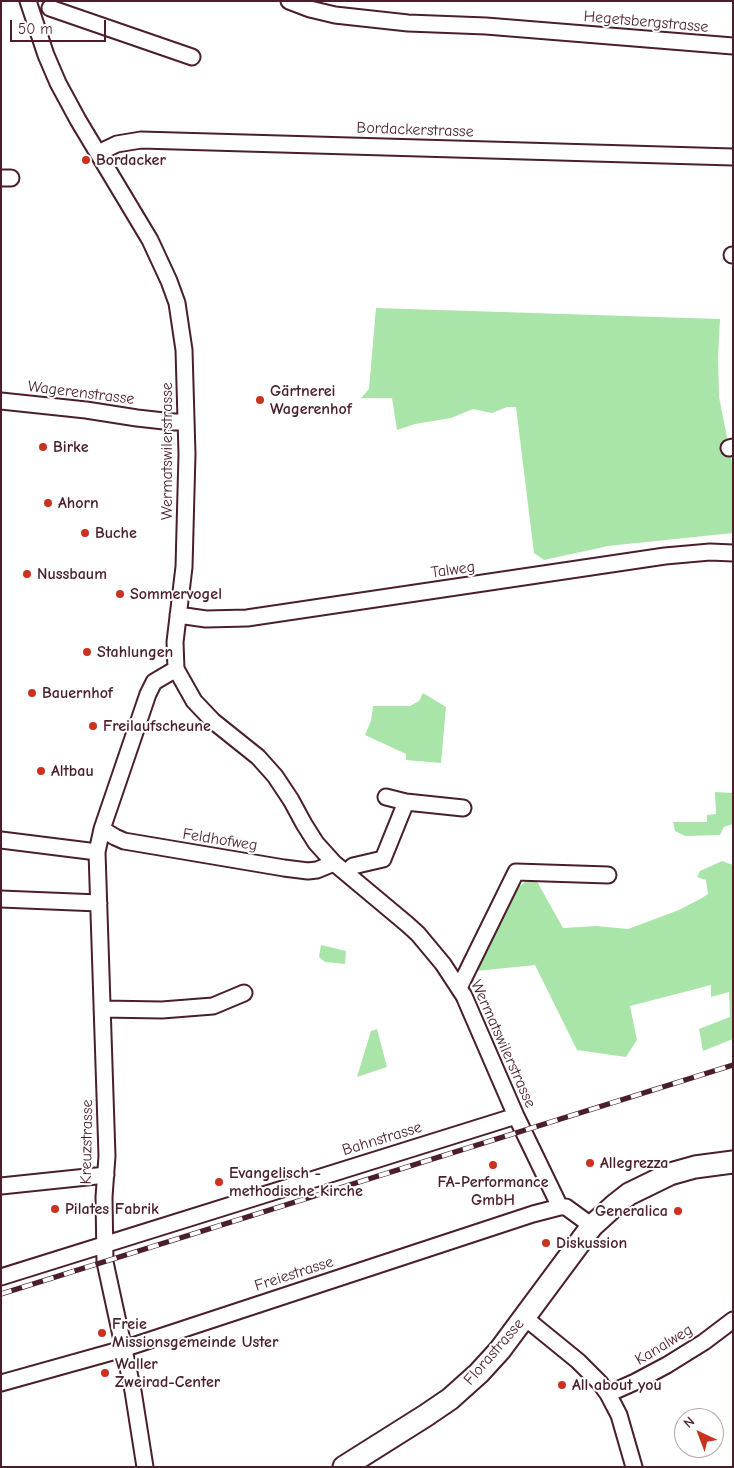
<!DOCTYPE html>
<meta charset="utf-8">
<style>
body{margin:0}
#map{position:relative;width:734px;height:1468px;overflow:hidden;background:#fff;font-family:"Comic Neue",sans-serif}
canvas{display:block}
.frame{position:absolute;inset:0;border:2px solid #4a1f2b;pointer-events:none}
.north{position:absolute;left:674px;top:1408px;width:50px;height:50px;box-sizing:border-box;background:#fff;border:1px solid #b7a5aa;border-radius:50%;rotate:317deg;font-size:14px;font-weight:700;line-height:20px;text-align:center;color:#4a1f2b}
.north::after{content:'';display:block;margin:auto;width:18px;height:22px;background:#c8321e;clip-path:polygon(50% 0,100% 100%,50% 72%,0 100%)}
.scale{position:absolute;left:10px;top:20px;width:96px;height:22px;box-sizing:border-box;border:2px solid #4a1f2b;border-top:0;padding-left:6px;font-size:15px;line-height:18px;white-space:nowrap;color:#4a1f2b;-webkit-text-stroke:4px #fff;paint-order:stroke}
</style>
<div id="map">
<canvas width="734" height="1468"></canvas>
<div class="frame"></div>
<div class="north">N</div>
<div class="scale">50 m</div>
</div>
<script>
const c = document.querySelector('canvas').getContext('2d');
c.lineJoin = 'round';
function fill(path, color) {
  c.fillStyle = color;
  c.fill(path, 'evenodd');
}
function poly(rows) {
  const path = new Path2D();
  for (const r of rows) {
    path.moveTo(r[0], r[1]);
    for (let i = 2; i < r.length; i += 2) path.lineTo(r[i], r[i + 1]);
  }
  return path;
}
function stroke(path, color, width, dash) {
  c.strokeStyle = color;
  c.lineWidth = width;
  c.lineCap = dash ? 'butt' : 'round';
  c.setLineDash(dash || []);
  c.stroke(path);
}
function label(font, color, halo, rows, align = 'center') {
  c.font = font + ' "Comic Neue",sans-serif';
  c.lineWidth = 4;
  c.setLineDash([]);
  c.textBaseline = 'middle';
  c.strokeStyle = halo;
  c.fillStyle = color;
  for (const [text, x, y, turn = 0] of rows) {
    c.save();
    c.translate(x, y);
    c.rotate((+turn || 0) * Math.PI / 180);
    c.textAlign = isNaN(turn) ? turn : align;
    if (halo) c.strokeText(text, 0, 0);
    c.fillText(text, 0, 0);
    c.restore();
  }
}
const green = poly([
 [376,308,720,319,718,357,719,397,733,467,733,533,608,546,544,560,534,553,516,407,507,407,492,413,473,409,451,418,415,424,397,430,392,398,361,398,369,389],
 [423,693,446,707,441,763,406,760,406,754,365,735,371,721,373,706,410,706,419,701],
 [715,792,733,793,733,824,724,827,720,835,685,836,675,831,673,822,707,822,707,815,716,814],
 [722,861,733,865,733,1039,703,1051,699,1029,730,1017,729,992,711,997,711,985,630,1006,637,1040,626,1057,577,1050,535,965,476,971,518,888,527,880,535,878,563,928,596,926,628,929,679,910,702,898,708,894,706,880,697,877,700,871],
 [321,945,346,951,345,964,325,962,319,957],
 [377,1029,387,1067,357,1077,371,1031]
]);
const minor = poly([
 [28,1,46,55,58,83,78,120,150,240,169,281,177,303,184,350,187,454,184,567,175,642,176,669,194,701,213,721,258,757,275,776,291,800,304,824,316,843,334,863,407,924,418,934,443,964,464,996,516,1116,560,1207],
 [289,1,310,9,335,15,408,23,486,26,733,46],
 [50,8,192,57],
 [98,153,117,144,141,140,733,157],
 [1,178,11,178],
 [732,255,733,255],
 [1,401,86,410,137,418,173,422,185,422],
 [729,448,733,447],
 [178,615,206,619,247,618,665,556,710,552,733,553],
 [386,797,406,802],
 [102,829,115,837,124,841,284,868,308,871,317,870,334,863],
 [1,840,97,852],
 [346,873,353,866,383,859,406,802,463,808],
 [1,899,99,903],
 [459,988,516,872,608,875],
 [102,1009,162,1010,213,1006,244,993],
 [1,1186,106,1175],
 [1,1277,516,1116],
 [524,1317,578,1361,600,1383,608,1394,619,1415,634,1467],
 [1,1383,123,1349,533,1214,560,1207,566,1207,592,1226],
 [608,1394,635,1382,667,1365,704,1342,733,1320],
 [145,1467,133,1391,105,1262,104,1197,107,1156,97,852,102,829,148,694,154,682,176,669]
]);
const secondary = poly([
 [344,1467,425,1416,450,1399,479,1373,500,1350,592,1226,615,1205,629,1194,670,1174,695,1167,733,1162]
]);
const rail = poly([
 [1,1294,733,1065]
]);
const markers = [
 [86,160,5,"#c8321e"],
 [260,400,5,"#c8321e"],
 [43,447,5,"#c8321e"],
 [48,503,5,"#c8321e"],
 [85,533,5,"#c8321e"],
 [27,574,5,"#c8321e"],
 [120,594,5,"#c8321e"],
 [87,652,5,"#c8321e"],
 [32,693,5,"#c8321e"],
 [93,726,5,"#c8321e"],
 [41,771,5,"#c8321e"],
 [590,1163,5,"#c8321e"],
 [493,1165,5,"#c8321e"],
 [219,1182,5,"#c8321e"],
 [55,1209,5,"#c8321e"],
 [678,1211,5,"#c8321e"],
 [546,1243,5,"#c8321e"],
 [102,1333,5,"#c8321e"],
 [105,1373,5,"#c8321e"],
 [562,1385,5,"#c8321e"]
];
const streetNames = [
 ["Hegetsbergstrasse",646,22,5],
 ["Bordackerstrasse",415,130,2],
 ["Wagerenstrasse",81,393,7],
 ["Wermatswilerstrasse",167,451,-90],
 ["Talweg",453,570,-8],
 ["Feldhofweg",220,840,9],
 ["Wermatswilerstrasse",503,1044,66],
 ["Bahnstrasse",382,1139,-17],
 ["Kreuzstrasse",87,1142,-89],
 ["Freiestrasse",294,1274,-18],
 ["Kanalweg",664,1345,-31],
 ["Florastrasse",494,1352,-49]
];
const poiNames = [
 ["Bordacker",96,160],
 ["Gärtnerei",270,391],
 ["Wagerenhof",270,409],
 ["Birke",53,447],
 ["Ahorn",58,503],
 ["Buche",95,533],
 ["Nussbaum",37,574],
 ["Sommervogel",130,594],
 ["Stahlungen",97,652],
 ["Bauernhof",42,693],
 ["Freilaufscheune",103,726],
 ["Altbau",51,771],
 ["Allegrezza",600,1163],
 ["Evangelisch -",229,1173],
 ["methodische Kirche",229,1191],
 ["FA-Performance",493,1182,"center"],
 ["GmbH",493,1200,"center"],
 ["Pilates Fabrik",65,1209],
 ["Generalica",668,1211,"right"],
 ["Diskussion",556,1243],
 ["Freie",112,1324],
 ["Missionsgemeinde Uster",112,1342],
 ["Waller",115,1364],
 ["Zweirad-Center",115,1382],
 ["All about you",572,1385]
];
fill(green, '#a9e4a9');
stroke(minor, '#4a1f2b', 19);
stroke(secondary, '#4a1f2b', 25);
stroke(minor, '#fff', 15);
stroke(secondary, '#fff', 21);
stroke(rail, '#4a1f2b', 5.5);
stroke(rail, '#fff', 4, [11]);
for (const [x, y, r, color] of markers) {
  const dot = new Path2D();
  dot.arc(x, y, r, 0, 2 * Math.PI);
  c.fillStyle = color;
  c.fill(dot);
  stroke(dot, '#fff', 2);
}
label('16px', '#4a1f2b', '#fff', streetNames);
label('bold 16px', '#4a1f2b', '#fff', poiNames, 'left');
</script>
